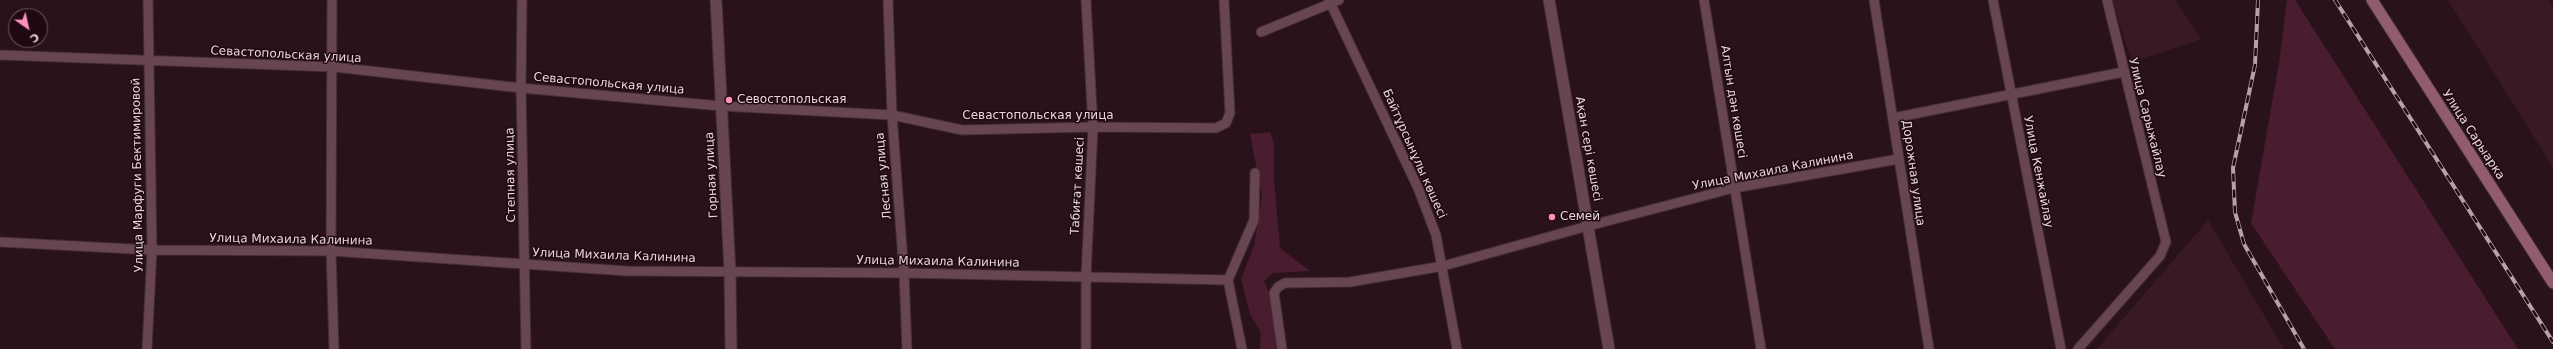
<!DOCTYPE html>
<meta charset="utf-8">
<style>
body{margin:0}
#map{position:relative;width:2553px;height:349px;overflow:hidden;background:#2a121b;font-family:"DejaVu Sans",sans-serif}
canvas{display:block}
.north{position:absolute;left:8px;top:8px;width:40px;height:40px;box-sizing:border-box;background:#200912;border:1px solid #705b62;border-radius:50%;rotate:146deg;font-size:11px;font-weight:700;line-height:16px;text-align:center;color:#e7d6db}
.north::after{content:'';display:block;margin:auto;width:14px;height:18px;background:#ff8eba;clip-path:polygon(50% 0,100% 100%,50% 72%,0 100%)}
</style>
<div id="map">
<canvas width="2553" height="349"></canvas>
<div class="north">С</div>
</div>
<script>
const c = document.querySelector('canvas').getContext('2d');
c.lineJoin = 'round';
function fill(path, color) {
  c.fillStyle = color;
  c.fill(path, 'evenodd');
}
function poly(rows) {
  const path = new Path2D();
  for (const r of rows) {
    path.moveTo(r[0], r[1]);
    for (let i = 2; i < r.length; i += 2) path.lineTo(r[i], r[i + 1]);
  }
  return path;
}
function stroke(path, color, width, dash) {
  c.strokeStyle = color;
  c.lineWidth = width;
  c.lineCap = dash ? 'butt' : 'round';
  c.setLineDash(dash || []);
  c.stroke(path);
}
function label(font, color, halo, rows, align = 'center') {
  c.font = font + ' "DejaVu Sans",sans-serif';
  c.lineWidth = 3;
  c.setLineDash([]);
  c.textBaseline = 'middle';
  c.strokeStyle = halo;
  c.fillStyle = color;
  for (const [text, x, y, turn = 0] of rows) {
    c.save();
    c.translate(x, y);
    c.rotate((+turn || 0) * Math.PI / 180);
    c.textAlign = isNaN(turn) ? turn : align;
    if (halo) c.strokeText(text, 0, 0);
    c.fillText(text, 0, 0);
    c.restore();
  }
}
const built = poly([
 [2112,0,2175,0,2202,39,2132,62],
 [2448,0,2549,0,2553,7,2553,167],
 [2208,220,2284,349,2097,349]
]);
const green = poly([
 [2287,0,2295,0,2518,349,2335,349,2251,223,2279,63],
 [1270,132,1274,144,1274,178,1280,248,1310,271,1273,273,1264,281,1272,301,1278,349,1260,349,1261,333,1250,314,1241,279,1254,246,1262,196,1250,134]
]);
const minor = poly([
 [332,0,331,251,334,349],
 [522,0,521,88,526,349],
 [888,0,892,115,904,273,907,349],
 [1329,0,1418,188,1436,235,1457,349],
 [1704,0,1761,349],
 [1874,0,1929,349],
 [1993,0,2061,349],
 [1261,32,1339,0],
 [0,55,334,67,521,88,721,106,892,115,962,130,1093,127,1216,128,1226,123,1230,113,1224,0],
 [1893,118,2123,72],
 [0,242,152,250,331,251,627,271,904,273,1228,280],
 [147,349,152,250,148,0],
 [1086,349,1086,277,1093,127,1086,0],
 [1242,349,1228,280,1254,220,1255,173],
 [1282,349,1274,293,1278,287,1285,283,1350,282,1443,266,1588,226,1734,188,1899,159],
 [2078,349,2160,256,2166,242,2107,0]
]);
const tertiary = poly([
 [716,0,730,272,731,349],
 [1549,0,1609,349]
]);
const secondary = poly([
 [2372,0,2553,283]
]);
const rail = poly([
 [2258,0,2255,65,2233,168,2235,212,2244,244,2304,349],
 [2335,0,2553,342]
]);
const markers = [
 [729,100,4,"#ff8eba"],
 [1552,217,4,"#ff8eba"]
];
const streetNames = [
 ["Севастопольская улица",286,55,3],
 ["Севастопольская улица",609,84,5],
 ["Алтын дән көшесі",1733,102,81],
 ["Севастопольская улица",1038,116],
 ["Улица Сарыжайлау",2147,118,76],
 ["Улица Сарыарка",2473,135,57],
 ["Ақан сері көшесі",1588,149,80],
 ["Байтұрсынұлы көшесі",1414,154,66],
 ["Улица Михаила Калинина",1773,171,-11],
 ["Улица Кенжайлау",2038,172,79],
 ["Дорожная улица",1913,173,82],
 ["Улица Марфуги Бектимировой",138,175,-91],
 ["Степная улица",511,175,-91],
 ["Горная улица",712,175,-93],
 ["Лесная улица",884,176,-95],
 ["Табиғат көшесі",1078,186,-87],
 ["Улица Михаила Калинина",291,240,1],
 ["Улица Михаила Калинина",614,256,2],
 ["Улица Михаила Калинина",938,262,1]
];
const poiNames = [
 ["Севостопольская",737,100],
 ["Семей",1560,217]
];
fill(built, '#381925');
fill(green, '#491c2f');
stroke(minor, '#442d36', 11);
stroke(tertiary, '#442d36', 13);
stroke(secondary, '#442d36', 13);
stroke(minor, '#674551', 9);
stroke(tertiary, '#674551', 11);
stroke(secondary, '#925c70', 11);
stroke(rail, '#b6a3a9', 4);
stroke(rail, '#200912', 2.5, [8]);
for (const [x, y, r, color] of markers) {
  const dot = new Path2D();
  dot.arc(x, y, r, 0, 2 * Math.PI);
  c.fillStyle = color;
  c.fill(dot);
  stroke(dot, '#200912', 1.5);
}
label('12px', '#e7d6db', '#200912', streetNames);
label('12px', '#e7d6db', '#200912', poiNames, 'left');
</script>
